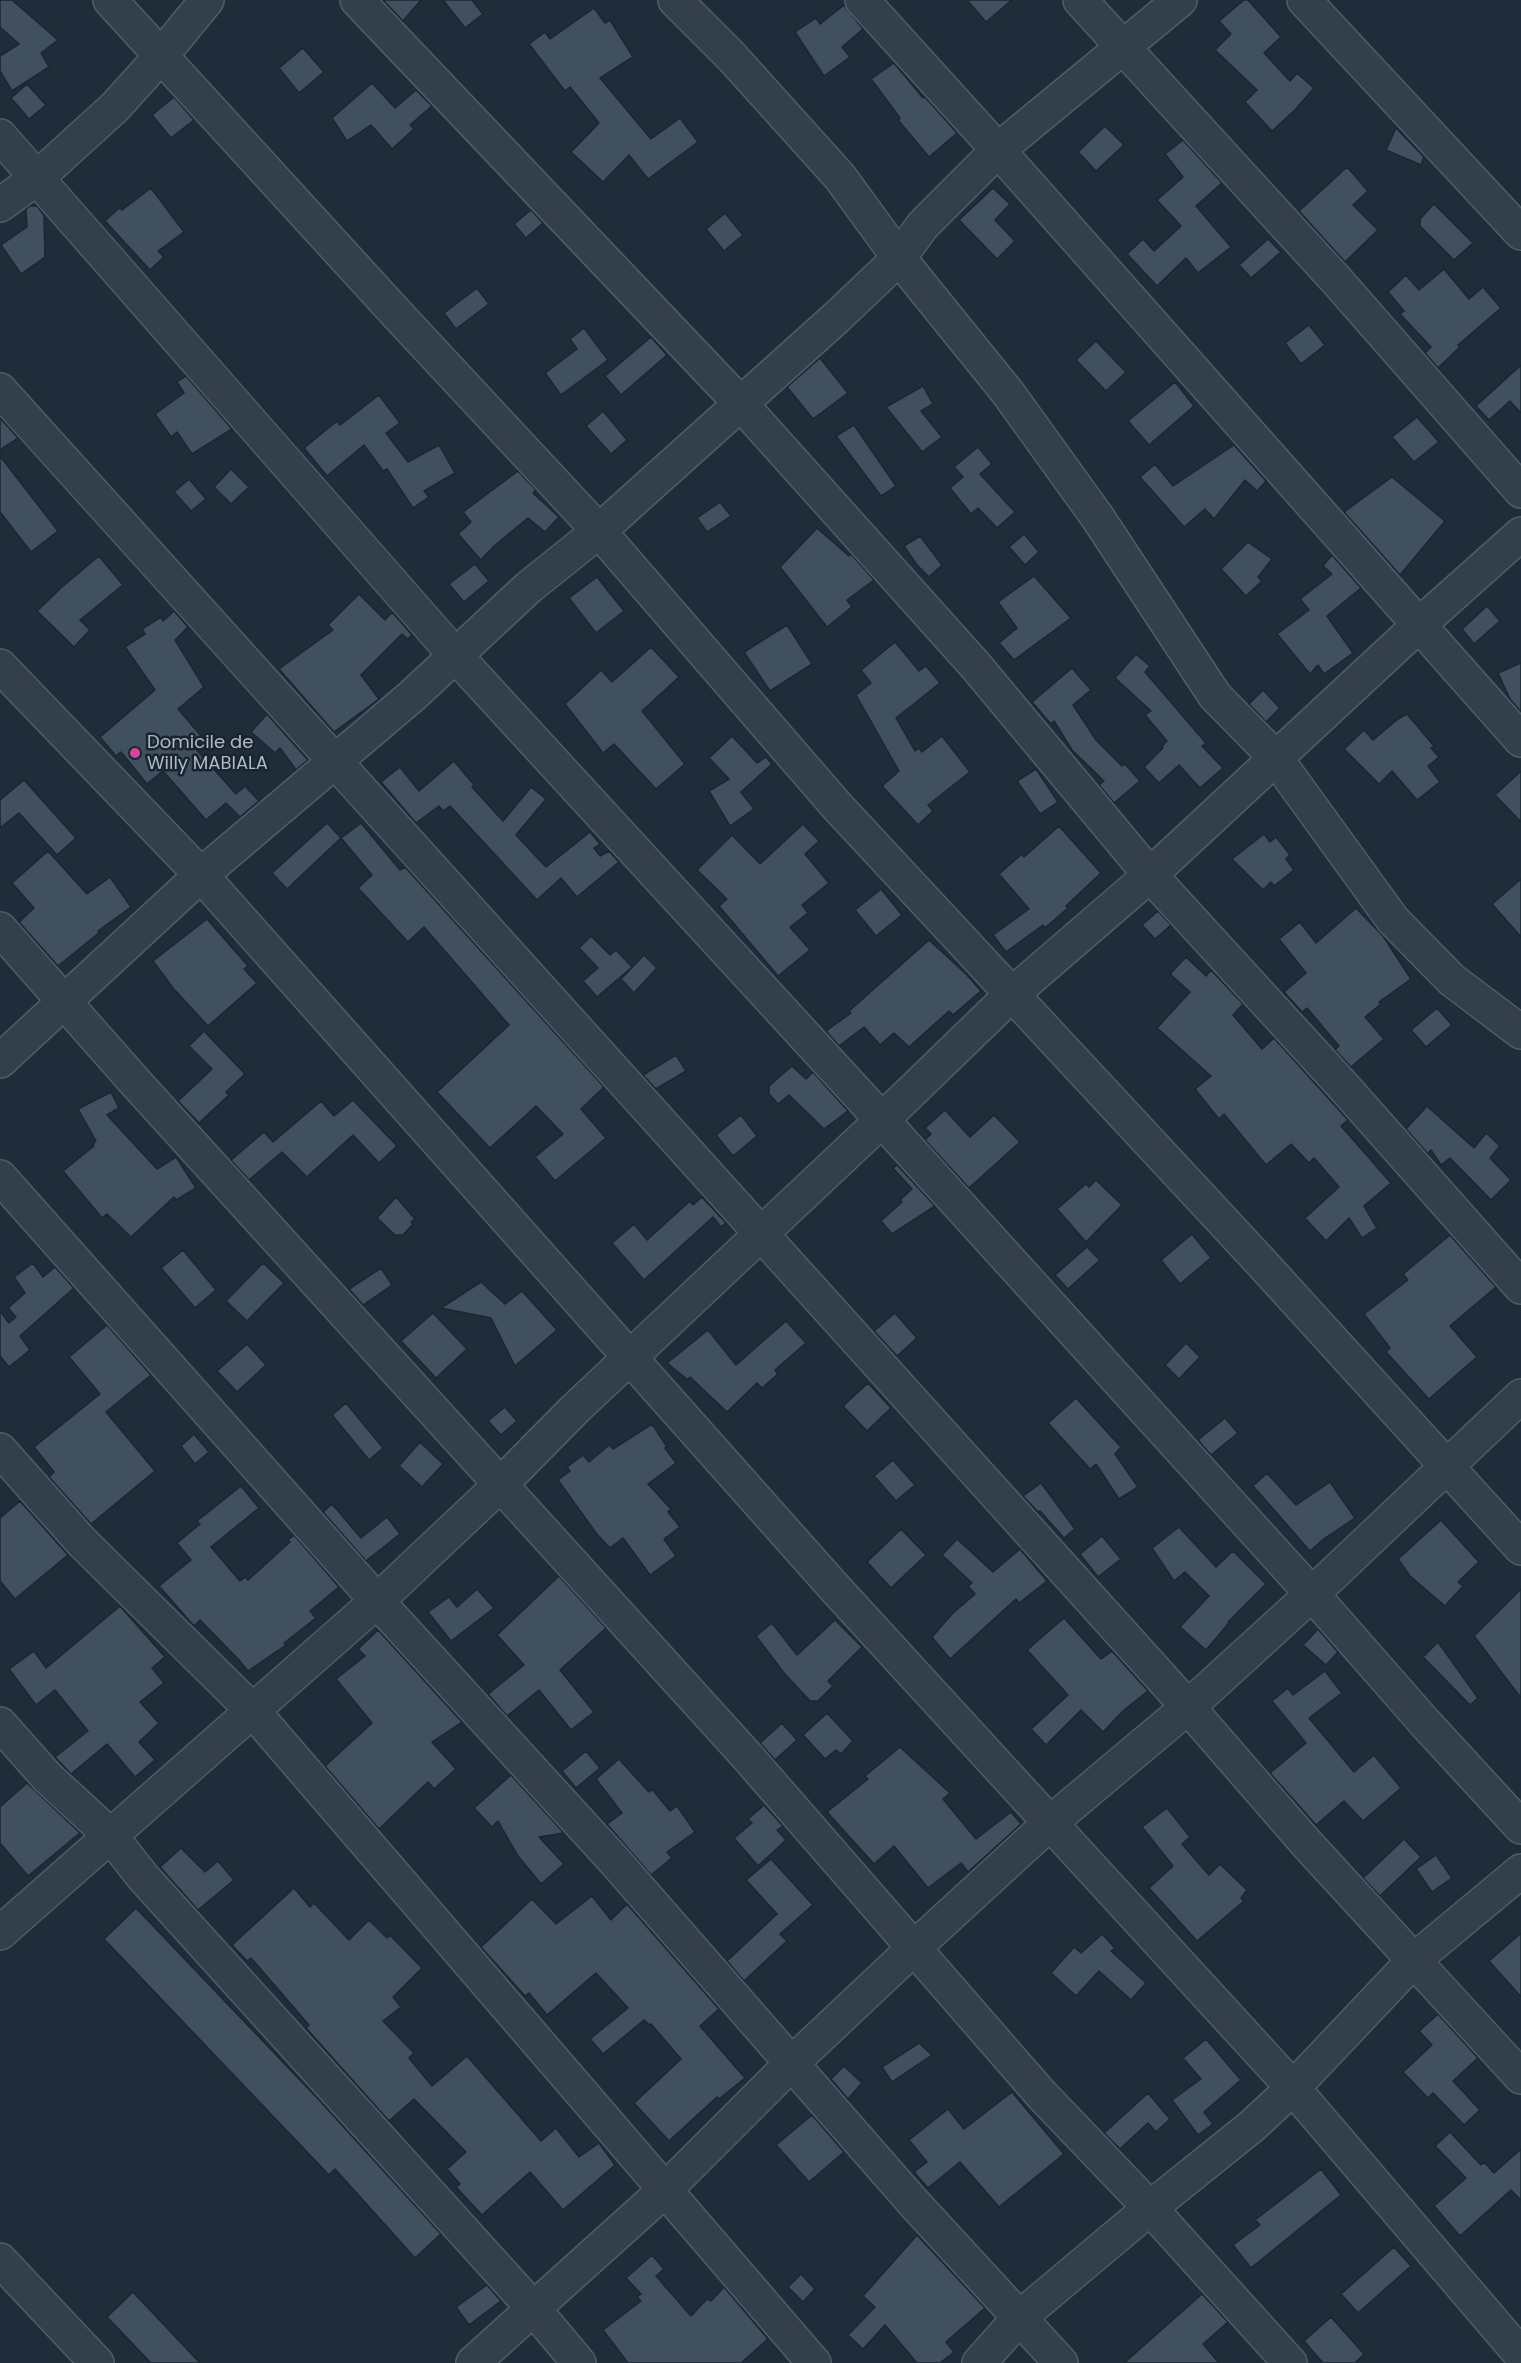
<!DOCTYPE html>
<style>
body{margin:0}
canvas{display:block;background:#1f2d3a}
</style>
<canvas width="1521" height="2363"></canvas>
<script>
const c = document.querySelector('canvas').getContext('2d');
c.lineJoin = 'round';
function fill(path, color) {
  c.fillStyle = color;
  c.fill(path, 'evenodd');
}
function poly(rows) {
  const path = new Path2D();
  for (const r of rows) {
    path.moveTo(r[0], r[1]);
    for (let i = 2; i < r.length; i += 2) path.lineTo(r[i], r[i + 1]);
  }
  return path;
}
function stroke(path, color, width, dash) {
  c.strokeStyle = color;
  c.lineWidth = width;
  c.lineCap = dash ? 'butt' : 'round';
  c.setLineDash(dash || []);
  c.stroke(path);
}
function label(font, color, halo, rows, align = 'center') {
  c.font = font + ' Poppins,sans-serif';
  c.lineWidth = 5;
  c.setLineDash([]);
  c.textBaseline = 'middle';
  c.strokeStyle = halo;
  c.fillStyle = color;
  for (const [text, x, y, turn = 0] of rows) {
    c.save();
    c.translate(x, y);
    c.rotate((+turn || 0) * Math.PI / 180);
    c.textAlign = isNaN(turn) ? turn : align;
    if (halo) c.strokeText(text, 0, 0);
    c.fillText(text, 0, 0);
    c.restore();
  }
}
const building = poly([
 [0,0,12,0,58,40,41,53,49,67,12,91,0,71,0,56,19,44,0,27,0,0],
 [383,0,421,0,403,21,383,0],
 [443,0,472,0,483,14,465,28,443,0],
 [967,0,1012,0,986,22,967,0],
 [1244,0,1248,0,1281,37,1264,53,1290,81,1297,73,1314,88,1295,110,1272,131,1245,102,1257,90,1215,50,1231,34,1219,21,1244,0],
 [844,5,863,29,842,47,850,57,824,76,795,32,816,18,820,24,844,5],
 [594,8,605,23,610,20,633,57,600,78,651,139,680,118,698,142,648,179,629,155,603,182,571,152,599,123,570,87,565,91,529,44,545,32,550,39,594,8],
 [303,48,324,72,299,93,279,68,303,48],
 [894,63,923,98,925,97,957,133,929,157,898,120,900,118,871,79,894,63],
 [372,83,395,108,416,90,432,106,410,125,414,129,392,149,371,125,347,141,332,118,372,83],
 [27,84,46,105,29,119,11,98,27,84],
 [174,97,194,120,171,138,152,115,174,97],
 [1105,126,1124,145,1096,171,1078,152,1105,126],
 [1396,128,1424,157,1421,165,1386,150,1396,128],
 [1183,140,1222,183,1196,206,1231,247,1198,273,1186,258,1157,286,1127,254,1143,239,1154,251,1181,226,1157,200,1183,177,1165,154,1183,140],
 [1347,167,1368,191,1353,205,1378,230,1345,262,1299,211,1347,167],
 [151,188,184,232,158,251,164,257,150,270,105,221,119,208,122,210,151,188],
 [993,188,1010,204,995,220,1015,241,997,259,959,220,993,188],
 [1434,204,1473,243,1454,260,1420,226,1420,219,1434,204],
 [30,206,37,206,44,215,45,257,21,274,1,245,27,227,26,209,30,206],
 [531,210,543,223,526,238,514,224,531,210],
 [725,213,743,235,724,251,706,229,725,213],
 [1268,239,1281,252,1251,278,1239,265,1268,239],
 [1444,269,1469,299,1483,287,1501,308,1458,345,1460,347,1438,368,1425,353,1431,347,1400,314,1404,311,1388,292,1406,275,1419,290,1444,269],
 [477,288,489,304,456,329,444,313,477,288],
 [1309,325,1325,345,1301,364,1285,343,1309,325],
 [584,328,608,360,561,395,545,373,577,349,570,339,584,328],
 [651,337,667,355,621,395,605,376,651,337],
 [1096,341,1126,372,1106,391,1076,360,1096,341],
 [820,358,848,393,813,419,787,387,820,358],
 [1521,365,1521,413,1510,401,1489,420,1476,406,1521,365],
 [186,376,232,429,192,454,177,432,171,437,155,414,184,393,177,382,186,376],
 [1175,382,1194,406,1149,445,1128,421,1175,382],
 [923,386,933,404,921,411,942,437,922,452,886,407,923,386],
 [379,395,400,423,386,433,408,462,439,445,455,473,424,491,429,497,413,508,387,469,383,471,364,445,327,476,304,448,337,421,340,425,379,395],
 [603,411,627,440,611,454,586,426,603,411],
 [1417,417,1439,442,1414,462,1392,437,1417,417],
 [0,418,18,438,0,450,0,418],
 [854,425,896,486,881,496,836,436,854,425],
 [1234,445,1266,481,1257,491,1245,480,1214,519,1205,509,1184,527,1140,477,1155,464,1173,486,1234,445],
 [978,447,992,464,980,474,1015,512,997,528,978,508,971,514,950,488,963,477,954,467,978,447],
 [0,456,58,531,31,552,0,512,0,456],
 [231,469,249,487,231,504,214,487,231,469],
 [518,471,536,490,533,493,559,517,545,532,528,518,494,546,481,560,458,534,471,522,463,512,518,471],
 [1392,477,1445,521,1400,575,1344,512,1392,477],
 [189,479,206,499,191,511,174,492,189,479],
 [720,502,731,516,707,532,697,518,720,502],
 [817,528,849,556,851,554,874,580,847,600,852,607,827,627,780,567,817,528],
 [1024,534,1039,552,1025,565,1009,547,1024,534],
 [920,536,942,565,929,577,917,565,904,546,920,536],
 [1248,542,1272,559,1258,577,1262,581,1246,596,1221,569,1248,542],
 [1332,555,1361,588,1327,616,1353,653,1324,674,1318,665,1310,674,1277,634,1309,610,1300,599,1332,574,1323,566,1332,555],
 [99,556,123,585,80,620,90,630,74,647,37,611,62,587,99,556],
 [475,564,489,581,464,602,449,584,475,564],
 [1034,576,1071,618,1014,660,999,643,1017,628,998,602,1034,576],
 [597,577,624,611,596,633,569,598,597,577],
 [359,594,385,620,392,612,412,635,408,639,402,634,361,675,379,699,334,732,279,669,333,630,328,625,359,594],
 [1487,606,1500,621,1474,644,1462,629,1487,606],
 [174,611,188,627,175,640,204,687,178,709,203,738,193,746,236,794,245,786,259,801,240,817,226,803,206,820,163,771,147,784,121,752,116,756,100,737,155,690,125,647,145,634,142,629,161,617,163,621,174,611],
 [787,625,812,664,770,691,744,652,787,625],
 [895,642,919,671,926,666,940,683,896,718,915,751,919,748,922,752,942,736,970,772,928,805,933,811,918,825,882,786,899,771,856,695,871,683,861,670,895,642],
 [651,647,679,677,642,711,685,764,656,789,614,744,603,753,565,704,601,670,612,682,651,647],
 [1136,654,1150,666,1145,672,1206,743,1202,746,1223,768,1200,788,1179,765,1159,783,1144,767,1163,748,1162,746,1167,741,1145,715,1151,711,1115,678,1136,654],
 [1521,663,1521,712,1510,699,1498,673,1521,663],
 [1072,668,1091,690,1073,705,1096,740,1122,766,1125,764,1140,781,1114,803,1099,785,1104,781,1072,750,1054,721,1051,724,1032,702,1072,668],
 [1263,690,1280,708,1266,722,1249,704,1263,690],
 [267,714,308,760,296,770,280,748,275,753,251,732,267,714],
 [1407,714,1434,746,1431,748,1439,757,1428,766,1440,782,1417,800,1392,771,1379,784,1344,749,1364,730,1373,740,1398,719,1407,714],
 [732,736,757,763,766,757,772,764,741,792,754,809,730,826,709,791,729,779,709,758,732,736],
 [454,761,474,785,472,787,503,821,531,787,546,799,516,835,546,867,590,832,600,844,594,848,600,856,609,851,619,862,577,897,561,878,537,900,450,806,443,811,439,806,416,823,381,782,400,767,419,791,454,761],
 [1036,769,1058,802,1040,814,1017,781,1036,769],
 [1521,771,1521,822,1495,795,1521,771],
 [24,780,76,838,57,855,19,813,0,828,0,800,24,780],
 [327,823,341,838,287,889,272,873,327,823],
 [361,823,400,870,405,867,604,1087,581,1109,606,1138,555,1181,535,1157,563,1134,536,1106,490,1148,437,1092,509,1025,424,927,408,942,358,888,372,875,341,838,361,823],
 [803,824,819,841,805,854,829,883,802,905,808,913,790,927,810,950,778,976,719,906,727,899,697,870,732,835,760,864,803,824],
 [1059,826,1101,873,1066,906,1068,908,1045,928,1043,925,1006,952,993,935,1029,909,999,874,1022,854,1024,857,1059,826],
 [1264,834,1270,842,1276,837,1290,855,1286,859,1294,870,1274,886,1271,882,1263,890,1232,859,1264,834],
 [48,851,87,894,110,877,131,907,98,931,100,932,58,966,19,922,34,908,12,883,48,851],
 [1521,879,1521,937,1492,904,1521,879],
 [881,889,902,915,876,936,855,910,881,889],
 [1356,908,1383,936,1411,979,1379,1002,1381,1004,1365,1017,1384,1039,1351,1067,1335,1050,1339,1046,1307,1008,1302,1012,1284,992,1306,973,1279,939,1300,922,1316,943,1356,908],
 [1158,911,1171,925,1155,939,1142,925,1158,911],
 [207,919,248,966,244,969,257,983,208,1026,173,988,153,961,207,919],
 [591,936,610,955,616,950,632,967,597,997,583,981,598,968,579,948,591,936],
 [929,940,965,973,981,991,953,1015,949,1011,909,1047,894,1033,880,1045,864,1027,839,1046,826,1031,851,1013,849,1011,929,940],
 [644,955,657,968,634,993,621,979,644,955],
 [1186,957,1206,976,1211,970,1243,1004,1233,1015,1262,1049,1274,1038,1348,1120,1341,1126,1391,1183,1364,1206,1377,1228,1362,1238,1349,1218,1326,1241,1305,1218,1339,1187,1314,1158,1309,1163,1291,1144,1266,1165,1224,1114,1219,1119,1195,1089,1211,1076,1157,1028,1190,992,1170,974,1186,957],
 [1437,1008,1452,1025,1426,1047,1411,1030,1437,1008],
 [204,1031,245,1074,226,1092,229,1095,199,1123,178,1101,212,1069,189,1046,204,1031],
 [676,1055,686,1071,656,1089,643,1075,676,1055],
 [792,1066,806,1079,813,1072,848,1111,824,1129,789,1095,778,1104,769,1094,769,1086,792,1066],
 [111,1092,119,1108,107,1115,157,1169,176,1157,196,1188,176,1200,174,1197,131,1237,107,1214,102,1218,63,1171,94,1146,93,1144,96,1141,78,1109,111,1092],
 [353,1100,397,1146,379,1163,353,1135,307,1177,282,1152,249,1180,231,1160,264,1132,273,1142,321,1101,334,1116,353,1100],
 [1427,1106,1474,1148,1486,1133,1500,1146,1490,1158,1511,1180,1491,1200,1450,1158,1441,1165,1431,1150,1428,1154,1406,1129,1427,1106],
 [945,1110,970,1137,994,1115,1020,1142,969,1188,925,1140,931,1134,925,1128,945,1110],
 [741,1115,757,1136,733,1156,716,1135,741,1115],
 [897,1165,935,1206,892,1234,881,1221,902,1202,900,1200,912,1189,893,1168,897,1165],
 [1096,1180,1122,1205,1086,1242,1057,1209,1086,1184,1089,1187,1096,1180],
 [396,1197,415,1219,411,1222,413,1224,403,1235,395,1235,377,1218,396,1197],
 [702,1197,726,1223,721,1227,713,1217,644,1280,612,1243,634,1224,647,1240,690,1201,693,1205,702,1197],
 [1192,1234,1211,1258,1180,1284,1161,1260,1192,1234],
 [1450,1235,1496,1287,1450,1326,1477,1357,1429,1399,1386,1352,1390,1348,1364,1314,1408,1280,1403,1274,1450,1235],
 [1087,1247,1100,1260,1068,1289,1055,1275,1087,1247],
 [183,1250,216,1290,195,1308,161,1268,183,1250],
 [33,1263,43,1277,55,1267,74,1288,20,1336,30,1350,9,1367,0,1356,0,1311,9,1323,16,1317,8,1308,25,1293,14,1277,33,1263],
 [263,1263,284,1283,247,1321,226,1301,263,1263],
 [381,1268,392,1285,363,1305,349,1289,381,1268],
 [481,1282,505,1304,522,1291,557,1330,515,1366,491,1318,441,1308,481,1282],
 [433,1313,467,1349,436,1378,401,1341,433,1313],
 [895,1313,917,1338,897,1356,874,1331,895,1313],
 [786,1321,806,1343,775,1370,778,1374,762,1388,757,1383,727,1412,690,1377,688,1380,667,1363,708,1330,736,1365,786,1321],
 [107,1325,151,1375,106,1412,155,1471,91,1524,49,1477,54,1472,34,1447,100,1394,69,1357,107,1325],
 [1186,1343,1200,1357,1179,1379,1165,1365,1186,1343],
 [247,1344,266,1365,237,1392,217,1371,247,1344],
 [868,1383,891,1408,867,1431,843,1406,868,1383],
 [1076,1398,1121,1447,1115,1454,1138,1487,1119,1499,1096,1464,1090,1469,1048,1423,1076,1398],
 [346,1403,383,1448,369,1460,332,1415,346,1403],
 [505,1407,517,1421,501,1435,488,1421,505,1407],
 [1225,1418,1238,1433,1211,1455,1198,1440,1225,1418],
 [652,1424,667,1447,665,1448,676,1463,648,1484,671,1509,668,1512,680,1527,664,1539,676,1556,650,1575,623,1538,610,1548,596,1533,558,1480,570,1471,567,1467,583,1455,589,1462,609,1445,613,1449,652,1424],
 [194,1434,209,1452,195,1464,181,1446,194,1434],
 [420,1442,443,1464,422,1487,399,1466,420,1442],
 [893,1460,915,1485,896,1501,874,1476,893,1460],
 [1267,1473,1296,1505,1330,1482,1355,1518,1325,1538,1310,1551,1253,1486,1267,1473],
 [1041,1483,1075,1529,1064,1538,1040,1511,1038,1512,1023,1496,1041,1483],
 [241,1486,259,1508,211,1547,240,1581,245,1577,248,1580,290,1542,288,1540,294,1535,339,1587,310,1611,316,1618,284,1643,286,1645,248,1671,239,1660,200,1620,194,1626,159,1586,191,1560,177,1543,200,1524,197,1521,241,1486],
 [20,1501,68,1555,15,1599,0,1581,0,1518,20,1501],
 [332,1504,361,1538,387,1517,400,1534,366,1561,323,1512,332,1504],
 [1441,1520,1479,1562,1458,1582,1463,1586,1445,1606,1410,1576,1398,1559,1441,1520],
 [1179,1527,1216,1567,1233,1551,1266,1584,1228,1622,1229,1623,1206,1650,1180,1627,1209,1596,1185,1572,1174,1581,1152,1548,1179,1527],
 [901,1529,926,1555,891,1588,867,1562,901,1529],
 [1102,1536,1121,1559,1098,1577,1080,1554,1102,1536],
 [957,1539,993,1572,1020,1549,1047,1581,1019,1603,1016,1599,950,1659,932,1637,952,1614,975,1594,968,1586,972,1583,942,1555,957,1539],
 [559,1576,606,1628,560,1670,594,1712,571,1730,539,1690,507,1716,488,1694,524,1665,497,1635,559,1576],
 [477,1589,494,1608,451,1641,428,1612,449,1597,457,1607,477,1589],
 [1521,1589,1521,1698,1474,1636,1521,1589],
 [120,1606,165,1657,152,1668,164,1683,140,1702,159,1723,139,1742,155,1760,135,1777,107,1744,71,1774,55,1757,88,1731,55,1690,36,1705,9,1669,34,1651,46,1668,120,1606],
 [1064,1618,1101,1659,1112,1651,1148,1691,1124,1710,1103,1732,1081,1710,1046,1745,1031,1729,1068,1695,1027,1650,1064,1618],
 [835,1620,862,1647,828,1681,833,1686,818,1701,810,1701,784,1673,756,1636,772,1623,797,1655,835,1620],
 [1318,1629,1338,1652,1326,1665,1303,1645,1318,1629],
 [378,1630,462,1722,432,1742,456,1769,434,1789,428,1782,379,1829,325,1766,372,1723,336,1679,365,1656,358,1649,378,1630],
 [1438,1642,1478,1698,1470,1705,1423,1657,1438,1642],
 [1325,1671,1342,1693,1309,1718,1354,1772,1374,1755,1401,1788,1363,1821,1344,1801,1316,1825,1270,1773,1306,1743,1272,1701,1288,1688,1293,1695,1325,1671],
 [827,1713,853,1741,841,1754,836,1750,825,1759,803,1735,827,1713],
 [782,1723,797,1740,775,1760,760,1743,782,1723],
 [900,1747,950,1793,943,1799,976,1839,1011,1812,1021,1824,968,1872,961,1863,928,1888,894,1846,874,1864,827,1812,868,1779,865,1776,900,1747],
 [586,1751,600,1768,576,1788,562,1771,586,1751],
 [619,1759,649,1792,652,1789,670,1811,677,1806,695,1832,667,1852,672,1858,651,1875,607,1824,622,1813,596,1779,619,1759],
 [511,1775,564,1833,539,1837,564,1864,541,1884,518,1856,498,1821,492,1827,474,1808,511,1775],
 [27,1783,80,1833,28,1876,0,1843,0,1807,27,1783],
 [764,1805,783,1826,777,1830,786,1840,758,1866,734,1838,752,1823,748,1819,764,1805],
 [1167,1808,1190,1837,1182,1844,1209,1875,1220,1864,1247,1890,1241,1898,1244,1901,1197,1941,1149,1888,1173,1866,1142,1827,1167,1808],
 [1404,1839,1421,1857,1380,1896,1363,1878,1404,1839],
 [181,1848,205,1872,218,1861,234,1880,198,1910,160,1867,181,1848],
 [1436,1855,1452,1878,1432,1892,1416,1869,1436,1855],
 [771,1859,813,1905,780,1934,787,1941,744,1981,727,1961,777,1914,746,1880,771,1859],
 [294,1888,310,1907,314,1903,349,1940,369,1920,387,1938,390,1935,422,1968,393,1997,401,2007,383,2021,414,2053,409,2058,432,2086,467,2056,541,2141,556,2128,579,2157,599,2143,615,2165,563,2210,530,2172,482,2215,456,2187,460,2184,447,2169,466,2152,414,2099,389,2121,306,2028,309,2025,251,1958,247,1961,232,1945,294,1888],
 [592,1896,611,1920,627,1904,719,2009,700,2026,745,2078,719,2099,717,2097,669,2141,634,2103,681,2059,651,2024,650,2025,644,2020,603,2054,590,2039,628,2008,596,1973,547,2015,529,1993,525,1996,481,1947,532,1899,556,1924,592,1896],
 [136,1908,320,2101,441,2234,415,2258,335,2169,329,2175,104,1939,136,1908],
 [1521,1933,1521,1997,1489,1961,1521,1933],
 [1102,1934,1115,1948,1111,1951,1146,1983,1131,2000,1099,1971,1076,1996,1051,1973,1074,1947,1081,1953,1102,1934],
 [1438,2014,1478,2058,1453,2081,1480,2110,1464,2125,1433,2093,1428,2098,1403,2072,1432,2045,1419,2031,1438,2014],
 [1206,2039,1241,2080,1204,2112,1213,2124,1198,2135,1172,2100,1201,2079,1183,2058,1206,2039],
 [919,2043,932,2055,892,2082,882,2067,919,2043],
 [844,2066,862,2083,848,2099,831,2079,844,2066],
 [1012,2092,1064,2154,999,2207,960,2162,928,2188,914,2172,927,2162,909,2140,948,2109,964,2129,1012,2092],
 [1148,2093,1170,2119,1156,2132,1148,2123,1120,2149,1104,2133,1148,2093],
 [812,2115,844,2152,809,2182,776,2145,812,2115],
 [1450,2132,1481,2165,1484,2162,1494,2173,1521,2149,1521,2200,1511,2190,1460,2236,1434,2206,1466,2178,1435,2146,1450,2132],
 [1321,2169,1341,2195,1251,2268,1233,2245,1260,2225,1255,2220,1321,2169],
 [917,2235,985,2308,946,2342,954,2352,940,2363,917,2363,885,2325,863,2349,848,2335,875,2307,863,2296,917,2235],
 [1394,2247,1411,2266,1358,2313,1341,2294,1394,2247],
 [652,2255,664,2269,656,2276,691,2316,707,2299,711,2301,724,2287,768,2339,741,2363,628,2363,603,2330,641,2301,637,2297,641,2294,626,2278,652,2255],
 [801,2274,815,2289,803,2302,788,2287,801,2274],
 [487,2285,501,2301,469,2325,456,2307,487,2285],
 [133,2292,200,2363,151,2363,107,2317,133,2292],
 [1202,2294,1228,2322,1203,2344,1219,2363,1124,2363,1202,2294],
 [1331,2317,1364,2354,1355,2363,1323,2363,1304,2341,1331,2317]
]);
const minor = poly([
 [110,0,396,313,599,531,836,805,1259,1260,1521,1548],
 [357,0,741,404,975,665,1150,875,1344,1087,1521,1287],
 [675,0,731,56,840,177,899,258,1008,393,1098,518,1215,696,1275,757,1393,920,1452,980,1521,1032],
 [862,0,998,150,1521,740],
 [1080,0,1338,282,1521,491],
 [1304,0,1521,233],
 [0,136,455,655,882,1120,1312,1594,1426,1724,1521,1827],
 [0,205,37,178,115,107,161,56,207,0],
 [0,390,1188,1707,1307,1844,1521,2077],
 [0,666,201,875,833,1586,1293,2088,1521,2355],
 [0,929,136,1083,746,1755,1041,2094,1150,2208,1290,2363],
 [0,1061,201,875,412,696,529,587,599,531,837,317,899,258,923,225,998,150,1180,0],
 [0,1177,377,1601,612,1858,912,2201,1061,2363],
 [0,1450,81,1541,252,1710,814,2363],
 [0,1724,48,1778,110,1835,143,1877,533,2308,579,2363],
 [0,1933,377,1601,500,1485,575,1409,882,1120,1011,995,1150,875,1419,625,1521,534],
 [0,2260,97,2363],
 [473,2363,664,2191,793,2062,914,1948,1051,1822,1188,1707,1312,1594,1521,1396],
 [979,2363,1019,2318,1150,2208,1252,2126,1293,2088,1414,1960,1521,1871]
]);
const markers = [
 [135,753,6,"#d1479c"]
];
const poiNames = [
 ["Domicile de",147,743],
 ["Willy MABIALA",147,764]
];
fill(building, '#40505f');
stroke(building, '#1a2631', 1.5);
stroke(minor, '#505d68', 36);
stroke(minor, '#333f4a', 33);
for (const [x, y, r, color] of markers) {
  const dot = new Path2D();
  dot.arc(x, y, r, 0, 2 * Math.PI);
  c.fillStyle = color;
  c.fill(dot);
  stroke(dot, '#19242f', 2);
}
label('18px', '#adbac7', '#19242f', poiNames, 'left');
</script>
